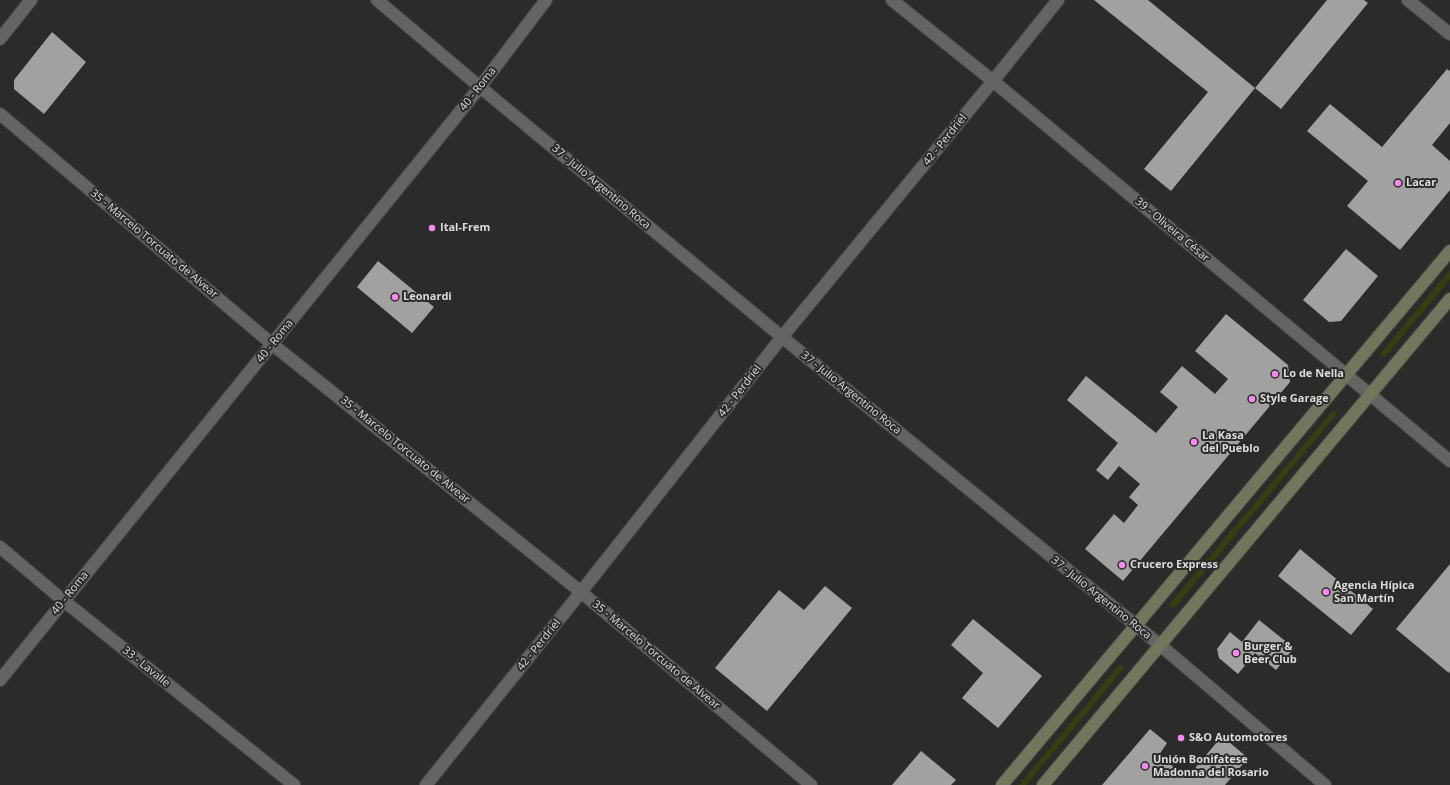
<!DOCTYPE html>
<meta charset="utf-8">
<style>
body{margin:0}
canvas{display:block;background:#2b2c2a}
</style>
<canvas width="1450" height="785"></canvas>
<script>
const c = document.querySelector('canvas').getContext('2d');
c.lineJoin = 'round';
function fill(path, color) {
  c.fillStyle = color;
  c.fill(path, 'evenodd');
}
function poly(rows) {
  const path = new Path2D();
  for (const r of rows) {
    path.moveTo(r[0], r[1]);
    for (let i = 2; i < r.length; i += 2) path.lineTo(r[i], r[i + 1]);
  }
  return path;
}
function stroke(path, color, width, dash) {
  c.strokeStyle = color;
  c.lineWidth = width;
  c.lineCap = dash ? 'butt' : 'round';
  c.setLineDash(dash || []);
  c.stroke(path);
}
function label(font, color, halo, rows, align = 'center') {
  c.font = font + ' "Open Sans",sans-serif';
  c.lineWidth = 4;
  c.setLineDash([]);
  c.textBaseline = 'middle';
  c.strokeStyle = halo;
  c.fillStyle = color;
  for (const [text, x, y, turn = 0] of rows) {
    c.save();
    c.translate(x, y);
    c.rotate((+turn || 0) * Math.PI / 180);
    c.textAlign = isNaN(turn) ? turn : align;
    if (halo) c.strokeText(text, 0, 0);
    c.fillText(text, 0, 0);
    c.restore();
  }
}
const green = poly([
 [1450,270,1450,279,1385,357,1380,354],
 [1333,410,1337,414,1174,608,1169,605],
 [1120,664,1124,668,1026,785,1019,785]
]);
const building = poly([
 [1094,0,1148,0,1255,88,1171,191,1144,169,1208,92],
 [1327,0,1364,0,1368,3,1281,109,1255,88],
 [52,32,86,62,44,114,14,89,14,80],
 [1447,69,1450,71,1450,123,1432,145,1450,161,1450,190,1400,250,1347,206,1368,181,1307,131,1330,104,1382,147],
 [1346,249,1378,276,1341,321,1329,322,1303,300],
 [378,261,434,307,412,333,357,287],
 [1226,314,1288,365,1290,382,1123,581,1085,549,1114,514,1124,523,1138,505,1129,497,1140,484,1119,466,1108,480,1096,470,1118,443,1067,400,1086,376,1156,433,1178,407,1160,392,1182,366,1215,394,1228,379,1195,351],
 [1300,549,1373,609,1351,635,1278,576],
 [1450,564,1450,671,1449,673,1396,629],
 [825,586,852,608,767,711,715,668,779,590,804,610],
 [973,619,1042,676,998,728,962,698,983,673,951,645],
 [1259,620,1294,648,1276,670,1255,653,1238,674,1219,658,1217,649,1230,632,1242,642],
 [1150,729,1167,743,1159,755,1187,778,1222,736,1248,758,1225,785,1102,785],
 [921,751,956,780,951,785,892,785]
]);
const street = poly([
 [377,0,480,87,782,337,1160,645,1325,785],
 [892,0,993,81,1450,461],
 [1408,0,1450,34],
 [0,39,31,0],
 [0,114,272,344,581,592,811,785],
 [0,547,64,601,294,785],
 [0,680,480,87,546,0],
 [426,785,581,592,782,337,993,81,1058,0]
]);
const secondary = poly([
 [1002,785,1450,251],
 [1043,785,1450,299]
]);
const markers = [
 [1398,183,4,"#f589ef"],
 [432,228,4,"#f589ef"],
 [395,297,4,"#f589ef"],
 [1275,374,4,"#f589ef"],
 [1252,399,4,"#f589ef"],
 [1194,442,4,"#f589ef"],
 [1122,565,4,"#f589ef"],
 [1326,592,4,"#f589ef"],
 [1236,653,4,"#f589ef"],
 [1181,738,4,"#f589ef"],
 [1145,766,4,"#f589ef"]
];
const streetNames = [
 ["40 - Roma",478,89,-52],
 ["42 - Perdriel",945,140,-51],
 ["37 - Julio Argentino Roca",601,187,40],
 ["39 - Oliveira César",1172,230,40],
 ["35 - Marcelo Torcuato de Alvear",154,244,40],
 ["40 - Roma",275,341,-51],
 ["42 - Perdriel",740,391,-52],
 ["37 - Julio Argentino Roca",851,393,39],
 ["35 - Marcelo Torcuato de Alvear",405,450,39],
 ["40 - Roma",70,593,-51],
 ["37 - Julio Argentino Roca",1101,598,39],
 ["42 - Perdriel",539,645,-51],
 ["35 - Marcelo Torcuato de Alvear",656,655,40],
 ["33 - Lavalle",146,667,39]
];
const poiNames = [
 ["Lacar",1406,183],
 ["Ital-Frem",440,228],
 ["Leonardi",403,297],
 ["Lo de Nella",1283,374],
 ["Style Garage",1260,399],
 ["La Kasa",1202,436],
 ["del Pueblo",1202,449],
 ["Crucero Express",1130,565],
 ["Agencia Hípica",1334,586],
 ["San Martín",1334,599],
 ["Burger &",1244,647],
 ["Beer Club",1244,660],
 ["S&O Automotores",1189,738],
 ["Unión Bonifatese",1153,760],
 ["Madonna del Rosario",1153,773]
];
fill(green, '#363f10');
fill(building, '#a1a29f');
stroke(street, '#484946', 14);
stroke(secondary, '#484946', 14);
stroke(street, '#646562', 12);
stroke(secondary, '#71775c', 12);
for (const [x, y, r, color] of markers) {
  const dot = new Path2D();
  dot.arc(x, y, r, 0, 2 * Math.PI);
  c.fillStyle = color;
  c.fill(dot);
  stroke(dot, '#2b2c2a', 1.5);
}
label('11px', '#dcdcda', '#2b2c2a', streetNames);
label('bold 11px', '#dcdcda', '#2b2c2a', poiNames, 'left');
</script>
